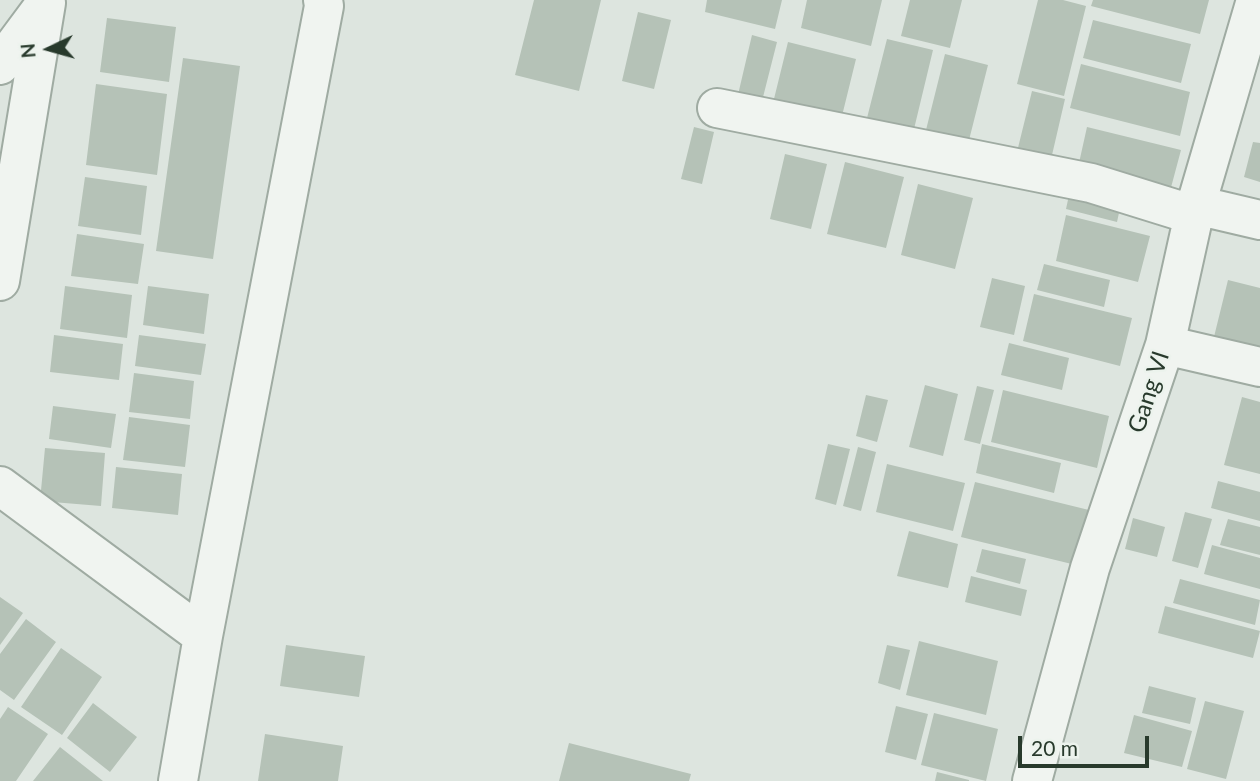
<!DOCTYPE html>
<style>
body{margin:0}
#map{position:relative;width:1260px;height:781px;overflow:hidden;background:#dde5df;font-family:Lato,sans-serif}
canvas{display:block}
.north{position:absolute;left:14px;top:14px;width:70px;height:70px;-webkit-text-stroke:5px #ecf3ed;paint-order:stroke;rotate:265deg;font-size:19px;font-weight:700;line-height:28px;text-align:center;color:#283a2c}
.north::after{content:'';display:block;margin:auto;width:24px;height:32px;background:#283a2c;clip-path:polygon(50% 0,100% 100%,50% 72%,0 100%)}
.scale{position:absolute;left:1018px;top:736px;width:131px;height:32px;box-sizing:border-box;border:4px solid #283a2c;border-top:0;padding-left:9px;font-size:21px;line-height:24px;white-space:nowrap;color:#283a2c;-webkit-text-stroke:5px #ecf3ed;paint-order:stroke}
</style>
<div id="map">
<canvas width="1260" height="781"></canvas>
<div class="north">N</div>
<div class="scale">20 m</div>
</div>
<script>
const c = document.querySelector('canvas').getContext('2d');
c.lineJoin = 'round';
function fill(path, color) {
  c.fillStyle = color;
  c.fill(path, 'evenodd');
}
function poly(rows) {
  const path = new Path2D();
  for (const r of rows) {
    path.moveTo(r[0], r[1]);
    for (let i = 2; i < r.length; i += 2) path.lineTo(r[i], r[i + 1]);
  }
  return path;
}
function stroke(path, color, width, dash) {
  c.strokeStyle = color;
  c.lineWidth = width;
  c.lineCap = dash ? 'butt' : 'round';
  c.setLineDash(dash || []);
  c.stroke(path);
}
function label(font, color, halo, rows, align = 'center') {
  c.font = font + ' Lato,sans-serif';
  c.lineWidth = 5;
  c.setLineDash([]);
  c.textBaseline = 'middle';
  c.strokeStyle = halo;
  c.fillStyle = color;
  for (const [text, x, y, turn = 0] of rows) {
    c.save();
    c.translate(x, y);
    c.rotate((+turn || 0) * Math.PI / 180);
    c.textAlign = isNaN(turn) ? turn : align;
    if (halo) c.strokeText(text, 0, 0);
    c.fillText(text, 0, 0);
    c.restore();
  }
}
const building = poly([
 [534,0,601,0,579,91,515,75],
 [707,0,782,0,775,29,705,12],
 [807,0,882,0,871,46,801,28],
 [910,0,962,0,950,48,901,36],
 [1038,0,1063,0,1086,6,1064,96,1017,84],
 [1093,0,1209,0,1200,34,1091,6],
 [638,12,671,20,654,89,622,81],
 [107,18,176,27,169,82,100,72],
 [1093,20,1191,44,1181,83,1083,58],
 [752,35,777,42,761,105,737,99],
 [887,39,933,50,914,129,867,118],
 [788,42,856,59,840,124,772,107],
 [945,54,988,65,967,148,924,138],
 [183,58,240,66,213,259,156,251],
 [1081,64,1190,92,1180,136,1070,108],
 [96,84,167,94,157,175,86,165],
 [1032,91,1065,99,1049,168,1015,160],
 [694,127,714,132,702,184,681,179],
 [1087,127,1181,150,1169,195,1077,172],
 [1253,142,1260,143,1260,182,1244,177],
 [785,154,827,164,811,229,770,219],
 [845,162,904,177,886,248,827,234],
 [85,177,147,186,141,235,78,226],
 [918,184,973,198,955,269,901,255],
 [1071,186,1122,199,1117,222,1066,209],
 [1066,215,1150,236,1138,282,1056,261],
 [77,234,144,244,138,284,71,276],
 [1044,264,1110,280,1104,307,1037,290],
 [992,278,1025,286,1014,335,980,327],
 [1228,280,1260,288,1260,362,1211,349],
 [65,286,132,295,127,338,60,329],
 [148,286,209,294,204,334,143,325],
 [1034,294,1132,318,1120,366,1023,341],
 [54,335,123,344,119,380,50,372],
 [139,335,206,344,201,375,135,366],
 [1009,343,1069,358,1062,390,1001,375],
 [134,373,194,381,190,419,129,412],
 [925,385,958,394,943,456,909,447],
 [977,386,994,390,980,444,964,440],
 [1003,390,1109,416,1097,468,991,442],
 [866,395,888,400,877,442,856,436],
 [1242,397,1260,402,1260,474,1224,465],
 [53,406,116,414,111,448,49,439],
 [129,417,190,425,185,467,123,460],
 [828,444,850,449,836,505,815,499],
 [982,444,1061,463,1054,493,976,473],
 [858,447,876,452,861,511,843,506],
 [45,448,105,453,101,506,40,501],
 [887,464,965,483,953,531,876,512],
 [116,467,182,474,178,515,112,508],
 [1218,481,1260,492,1260,521,1211,508],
 [975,482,1093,511,1080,566,961,537],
 [1185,512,1212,519,1198,568,1172,561],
 [1133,518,1165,527,1157,557,1125,549],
 [1228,519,1260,527,1260,555,1220,545],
 [909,531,958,544,948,588,897,576],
 [1212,545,1260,558,1260,589,1204,574],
 [982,549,1026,559,1020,584,976,572],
 [971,576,1027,590,1021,616,965,602],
 [1180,579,1260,600,1255,625,1173,603],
 [0,597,23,613,0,645],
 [1165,606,1260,631,1253,658,1158,633],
 [26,619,56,642,14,700,0,690,0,654],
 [919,641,998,661,986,715,906,695],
 [286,645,365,656,359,697,280,686],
 [887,645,910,650,900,690,878,683],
 [61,648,102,677,62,735,21,707],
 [1149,686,1196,698,1190,724,1142,713],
 [1205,701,1244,711,1226,779,1187,769],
 [93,703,137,737,110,772,67,738],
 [896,706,928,714,916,760,885,752],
 [8,707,48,734,16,781,0,781,0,719],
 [934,713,998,729,986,781,921,765],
 [1134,715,1192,731,1182,767,1124,753],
 [265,734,343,746,338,781,258,781],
 [569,743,691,774,689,781,559,781],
 [60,747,103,781,33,781],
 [937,772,969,780,969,781,935,781]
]);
const minor = poly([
 [0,65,43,7],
 [717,108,1091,183,1194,215],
 [1196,205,1260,220],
 [0,281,46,3],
 [1165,345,1260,367],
 [0,486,203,636],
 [178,781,203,636,324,6,323,0],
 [1032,781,1090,568,1165,345,1196,205,1256,0]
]);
const streetNames = [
 ["Gang VI",1149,392,-72]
];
fill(building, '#b5c2b7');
stroke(minor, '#9faba2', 42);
stroke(minor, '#f0f4f0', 38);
label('24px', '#283a2c', '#ecf3ed', streetNames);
</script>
